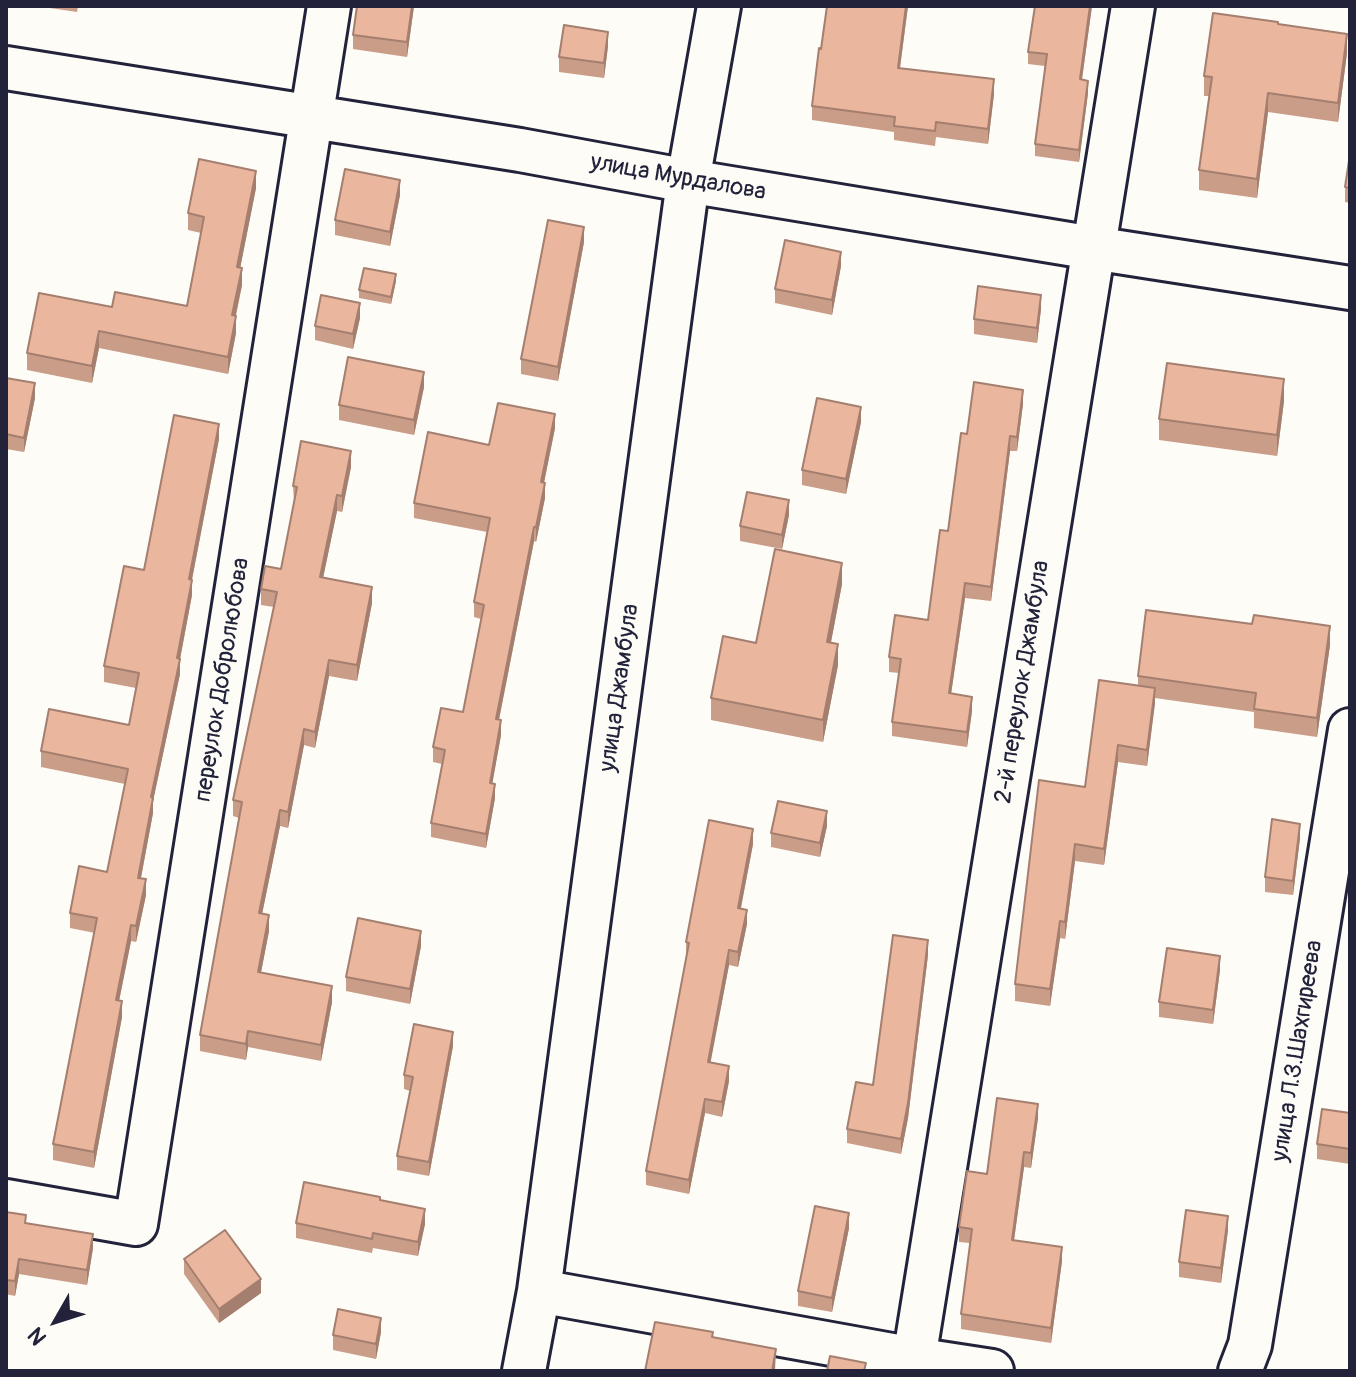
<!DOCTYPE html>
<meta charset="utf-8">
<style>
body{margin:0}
#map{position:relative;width:1356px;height:1377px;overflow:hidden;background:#fdfcf7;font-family:Pangolin,sans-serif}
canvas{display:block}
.frame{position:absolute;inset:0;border:8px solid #22223b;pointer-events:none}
.north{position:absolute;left:16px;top:1281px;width:80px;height:80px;-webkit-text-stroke:6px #fdfcf7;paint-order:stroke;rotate:231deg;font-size:22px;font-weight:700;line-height:32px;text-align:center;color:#22223b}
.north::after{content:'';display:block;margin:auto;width:28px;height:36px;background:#22223b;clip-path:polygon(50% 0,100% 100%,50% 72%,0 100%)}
</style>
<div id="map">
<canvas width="1356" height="1377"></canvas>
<div class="frame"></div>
<div class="north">N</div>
</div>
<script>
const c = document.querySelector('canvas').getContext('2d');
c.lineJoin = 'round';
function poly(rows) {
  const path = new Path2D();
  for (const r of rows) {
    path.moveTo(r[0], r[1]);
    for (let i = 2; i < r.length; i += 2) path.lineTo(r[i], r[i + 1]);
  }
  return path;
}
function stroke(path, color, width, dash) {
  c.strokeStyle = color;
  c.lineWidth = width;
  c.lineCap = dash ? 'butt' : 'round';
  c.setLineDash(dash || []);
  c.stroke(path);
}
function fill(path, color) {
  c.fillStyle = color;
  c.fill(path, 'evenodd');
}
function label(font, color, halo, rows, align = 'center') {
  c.font = font + ' Pangolin,sans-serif';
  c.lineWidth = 6;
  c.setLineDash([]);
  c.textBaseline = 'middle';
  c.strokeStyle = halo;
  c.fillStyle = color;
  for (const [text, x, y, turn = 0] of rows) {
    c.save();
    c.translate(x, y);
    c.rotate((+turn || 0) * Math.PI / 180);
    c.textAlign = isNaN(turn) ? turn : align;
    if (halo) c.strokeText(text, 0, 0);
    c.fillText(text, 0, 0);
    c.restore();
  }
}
const minor = poly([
 [6,68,520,150,688,181,1093,248,1350,288],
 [6,1201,136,1224,329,6],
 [539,1291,914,1359,992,1371],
 [914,1359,1133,6],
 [524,1371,539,1291,688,181,719,6],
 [1240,1371,1250,1345,1350,730]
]);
const wall = poly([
 [36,6,78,6,77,12],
 [357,6,414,6,407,57,353,49,353,35],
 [908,6,900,68,994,94,988,144,936,137,935,146,894,140,894,132,812,120,812,106,821,49],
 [1035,6,1095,6,1092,6,1082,80,1088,93,1079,162,1035,156,1035,144,1045,66,1028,64,1028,52],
 [1278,24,1347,53,1338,122,1268,112,1257,198,1199,190,1199,170,1209,96,1204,96,1204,76],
 [608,46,604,78,559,72,559,57],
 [1350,154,1350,203,1345,202,1345,187],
 [256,188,240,268,242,285,236,316,236,333,228,374,99,348,92,383,27,370,27,353,112,307,187,306,201,233,188,230,188,213],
 [400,195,390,246,335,235,335,220],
 [584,242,558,381,521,374,521,359],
 [841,266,832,315,775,303,775,289],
 [396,281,391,304,359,298,359,290],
 [1041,309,1037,343,974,334,974,319],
 [360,318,353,349,315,340,315,326],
 [6,378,35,398,24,452,6,449],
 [424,387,414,435,339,420,339,405],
 [1284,401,1277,456,1159,440,1159,419],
 [1023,404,1017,451,1010,451,991,601,965,598,951,694,972,711,967,747,892,736,892,722,899,673,889,672,889,657,928,620,948,531,967,434],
 [861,422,846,494,802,485,802,470],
 [555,428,544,483,545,498,536,542,534,541,499,720,501,735,492,783,495,798,486,848,431,837,431,823,442,764,433,762,433,747,463,712,481,619,474,617,474,602,487,532,414,518,414,503,489,445],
 [219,439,192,580,192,595,180,659,180,674,153,801,153,813,141,878,146,895,136,942,131,941,119,1001,122,1017,94,1168,53,1160,53,1144,95,933,70,928,70,913,107,872,125,784,41,767,41,751,129,725,136,688,104,682,104,666,144,570],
 [351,467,342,512,337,511,323,577,372,603,357,681,329,676,315,748,304,745,288,828,280,826,262,914,269,931,261,972,332,1002,321,1061,248,1047,246,1060,200,1051,200,1035,239,818,233,816,233,800,274,607,261,605,261,589,281,569,294,502,293,486],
 [789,515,782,549,740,541,740,526],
 [842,584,831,642,838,665,823,742,711,720,711,698,756,643],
 [1330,645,1317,737,1254,728,1254,712,1155,698,1147,766,1118,762,1104,865,1075,861,1065,939,1060,938,1050,1006,1015,1001,1015,984,1085,787,1138,685,1138,676],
 [827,826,820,857,771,847,771,833],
 [1300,838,1293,895,1265,892,1265,877],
 [753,844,741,908,747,924,738,967,729,965,710,1062,729,1081,722,1117,705,1113,689,1194,646,1185,646,1171,686,957,686,942],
 [421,946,410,1004,346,991,346,977],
 [928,955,908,1118,901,1154,847,1143,847,1129,873,1085],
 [1220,970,1213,1024,1159,1017,1159,1002],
 [453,1046,429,1176,397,1170,397,1156,410,1091,404,1089,404,1075],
 [1350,1113,1350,1164,1317,1159,1317,1144],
 [1038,1118,1031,1168,1024,1167,1014,1240,1062,1261,1051,1343,961,1329,961,1314,970,1243,959,1242,959,1227,987,1174],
 [380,1200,425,1224,418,1256,373,1248,372,1253,296,1238,296,1223],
 [6,1212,26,1223,93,1248,87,1285,19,1274,15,1296,6,1294],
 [849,1228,832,1312,798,1306,798,1291],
 [1228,1230,1221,1283,1179,1277,1179,1262],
 [184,1259,261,1293,219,1323,184,1274],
 [381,1332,376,1359,333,1350,333,1335]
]);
const shadedWall = poly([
 [412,6,414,6,407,57,407,42],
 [906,6,908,6,898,82,898,68],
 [1090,6,1092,6,1080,92,1080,79],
 [608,32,608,46,604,78,604,63],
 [1347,34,1347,53,1338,122,1338,103],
 [994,79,994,94,988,144,988,129],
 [1088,81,1088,93,1079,162,1079,150],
 [1268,93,1268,112,1257,198,1257,179],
 [256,171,256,188,237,284,237,267],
 [400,180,400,195,390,246,390,232],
 [584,227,584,242,558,381,558,367],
 [841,252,841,266,832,315,832,300],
 [242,268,242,285,232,332,232,315],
 [396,274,396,281,391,304,391,297],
 [1041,295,1041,309,1037,343,1037,328],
 [360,303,360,318,353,349,353,334],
 [236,316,236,333,228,374,228,357],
 [99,331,99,348,92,383,92,366],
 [424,372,424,387,414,435,414,420],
 [1284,379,1284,401,1277,456,1277,435],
 [35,383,35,398,24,452,24,438],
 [1023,390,1023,404,1017,451,1017,437],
 [861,407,861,422,846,494,846,479],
 [555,414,555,428,541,497,541,482],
 [219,424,219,439,189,594,189,579],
 [1010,436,1010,451,991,601,991,587],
 [351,451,351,467,342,512,342,496],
 [545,483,545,498,536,542,536,527],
 [337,495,337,511,320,593,320,577],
 [789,500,789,515,782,549,782,535],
 [534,527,534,541,496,734,496,719],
 [842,563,842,584,827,663,827,642],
 [192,580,192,595,180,659,180,674,153,801,153,813,138,893,138,878,151,797],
 [965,583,965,598,949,708,949,693],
 [372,587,372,603,357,681,357,665],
 [1330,626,1330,645,1317,737,1317,718],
 [838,644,838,665,823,742,823,720],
 [329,660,329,676,315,748,315,732],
 [1155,688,1155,704,1147,766,1147,750],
 [972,697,972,711,967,747,967,732],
 [501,720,501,735,490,797,490,783],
 [304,729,304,745,288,828,288,812],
 [1118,745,1118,762,1104,865,1104,849],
 [495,784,495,798,486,848,486,834],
 [280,810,280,826,259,929,259,913],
 [827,811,827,826,820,857,820,843],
 [1300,824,1300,838,1293,895,1293,881],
 [753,829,753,844,738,922,738,908],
 [1075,844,1075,861,1065,939,1065,922],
 [146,879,146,895,136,942,136,926],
 [747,910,747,924,738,967,738,952],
 [269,915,269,931,258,988,258,972],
 [1060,921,1060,938,1050,1006,1050,989],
 [131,925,131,941,116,1016,116,1000],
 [421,931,421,946,410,1004,410,989],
 [928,940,928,955,908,1118,901,1154,901,1139],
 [729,950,729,965,708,1076,708,1062],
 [1220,956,1220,970,1213,1024,1213,1010],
 [332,986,332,1002,321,1061,321,1045],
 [122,1001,122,1017,94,1168,94,1152],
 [248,1031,248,1047,246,1060,246,1044],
 [453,1032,453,1046,429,1176,429,1162],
 [729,1066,729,1081,722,1117,722,1102],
 [705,1099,705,1113,689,1194,689,1180],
 [1038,1104,1038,1118,1031,1168,1031,1153],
 [1024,1152,1024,1167,1012,1255,1012,1240],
 [425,1209,425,1224,418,1256,418,1242],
 [849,1213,849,1228,832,1312,832,1298],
 [1228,1216,1228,1230,1221,1283,1221,1268],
 [93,1234,93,1248,87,1285,87,1270],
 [1062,1247,1062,1261,1051,1343,1051,1328],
 [19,1259,19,1274,15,1296,15,1281],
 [261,1279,261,1293,219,1323,219,1309],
 [381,1318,381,1332,376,1359,376,1344],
 [776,1349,775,1371,772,1371]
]);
const building = poly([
 [357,6,412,6,407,42,353,35,357,6],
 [827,6,906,6,898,68,994,79,988,129,936,122,935,131,894,126,895,117,812,106,819,48,821,49,827,6],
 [1035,6,1090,6,1080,79,1088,81,1079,150,1035,144,1047,54,1028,52,1035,6],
 [1213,13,1278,22,1278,24,1347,34,1338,103,1268,93,1257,179,1199,170,1212,77,1204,76,1213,13],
 [564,25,608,32,604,63,559,57,564,25],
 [1350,154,1350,188,1345,187,1350,154],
 [199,159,256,171,237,267,242,268,232,315,236,316,228,357,99,331,92,366,27,353,39,293,112,307,115,292,187,306,204,217,188,213,199,159],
 [345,169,400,180,390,232,335,220,345,169],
 [548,220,584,227,558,367,521,359,548,220],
 [785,240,841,252,832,300,775,289,785,240],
 [364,268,396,274,391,297,359,290,364,268],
 [978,286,1041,295,1037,328,974,319,978,286],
 [321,295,360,303,353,334,315,326,321,295],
 [348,357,424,372,414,420,339,405,348,357],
 [1167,363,1284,379,1277,435,1159,419,1167,363],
 [6,378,35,383,24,438,6,434,6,378],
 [974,382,1023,390,1017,437,1010,436,991,587,965,583,949,693,972,697,967,732,892,722,901,659,889,657,895,615,928,620,940,530,948,531,961,433,967,434,974,382],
 [817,398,861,407,846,479,802,470,817,398],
 [498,403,555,414,541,482,545,483,536,527,534,527,496,719,501,720,490,783,495,784,486,834,431,823,445,750,433,747,441,708,463,712,484,605,474,602,490,518,414,503,428,432,489,445,498,403],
 [174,415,219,424,189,579,192,580,177,658,180,659,151,797,153,798,138,878,146,879,136,926,131,925,116,1000,122,1001,94,1152,53,1144,97,918,70,913,79,866,107,872,128,769,41,751,49,709,129,725,139,673,104,666,124,566,144,570,174,415],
 [301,441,351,451,342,496,337,495,320,577,372,587,357,665,329,660,315,732,304,729,288,812,280,810,259,913,269,915,258,972,332,986,321,1045,248,1031,246,1044,200,1035,242,802,233,800,277,592,261,589,265,566,281,569,297,487,293,486,301,441],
 [747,492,789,500,782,535,740,526,747,492],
 [775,549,842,563,827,642,838,644,823,720,711,698,723,636,756,643,775,549],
 [1146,610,1252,624,1254,615,1330,626,1317,718,1254,709,1256,693,1138,676,1146,610],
 [1099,680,1155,688,1147,750,1118,745,1104,849,1075,844,1065,922,1060,921,1050,989,1015,984,1039,780,1085,787,1099,680],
 [778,801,827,811,820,843,771,833,778,801],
 [1272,819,1300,824,1293,881,1265,877,1272,819],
 [709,820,753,829,738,908,747,910,738,952,729,950,708,1062,729,1066,722,1102,705,1099,689,1180,646,1171,689,943,686,942,709,820],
 [358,918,421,931,410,989,346,977,358,918],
 [893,935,928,940,908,1103,901,1139,847,1129,856,1082,873,1085,893,935],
 [1167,948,1220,956,1213,1010,1159,1002,1167,948],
 [414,1024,453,1032,429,1162,397,1156,413,1077,404,1075,414,1024],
 [997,1098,1038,1104,1031,1153,1024,1152,1012,1240,1062,1247,1051,1328,961,1314,972,1229,959,1227,967,1171,987,1174,997,1098],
 [1322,1109,1350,1113,1350,1149,1317,1144,1322,1109],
 [304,1182,380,1197,380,1200,425,1209,418,1242,373,1233,372,1239,296,1223,304,1182],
 [815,1206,849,1213,832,1298,798,1291,815,1206],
 [1186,1210,1228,1216,1221,1268,1179,1262,1186,1210],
 [6,1212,26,1215,25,1223,93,1234,87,1270,19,1259,15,1281,6,1280,6,1212],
 [225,1230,261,1279,219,1309,184,1259,225,1230],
 [338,1309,381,1318,376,1344,333,1335,338,1309],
 [655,1322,713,1332,712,1337,776,1349,772,1371,645,1371,655,1322],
 [830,1356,866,1363,864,1371,827,1371,830,1356]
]);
const streetNames = [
 ["улица Мурдалова",678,178,10],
 ["переулок Добролюбова",223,680,-81],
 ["2-й переулок Джамбула",1023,682,-81],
 ["улица Джамбула",620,688,-82],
 ["улица Л.З.Шахгиреева",1298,1051,-81]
];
stroke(minor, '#22223b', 48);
stroke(minor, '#fdfcf7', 42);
fill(wall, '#ca9d88');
fill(shadedWall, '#a47f6f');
fill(building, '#ebb69e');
stroke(building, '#a47f6f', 2);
label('24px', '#22223b', '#fdfcf7', streetNames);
</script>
